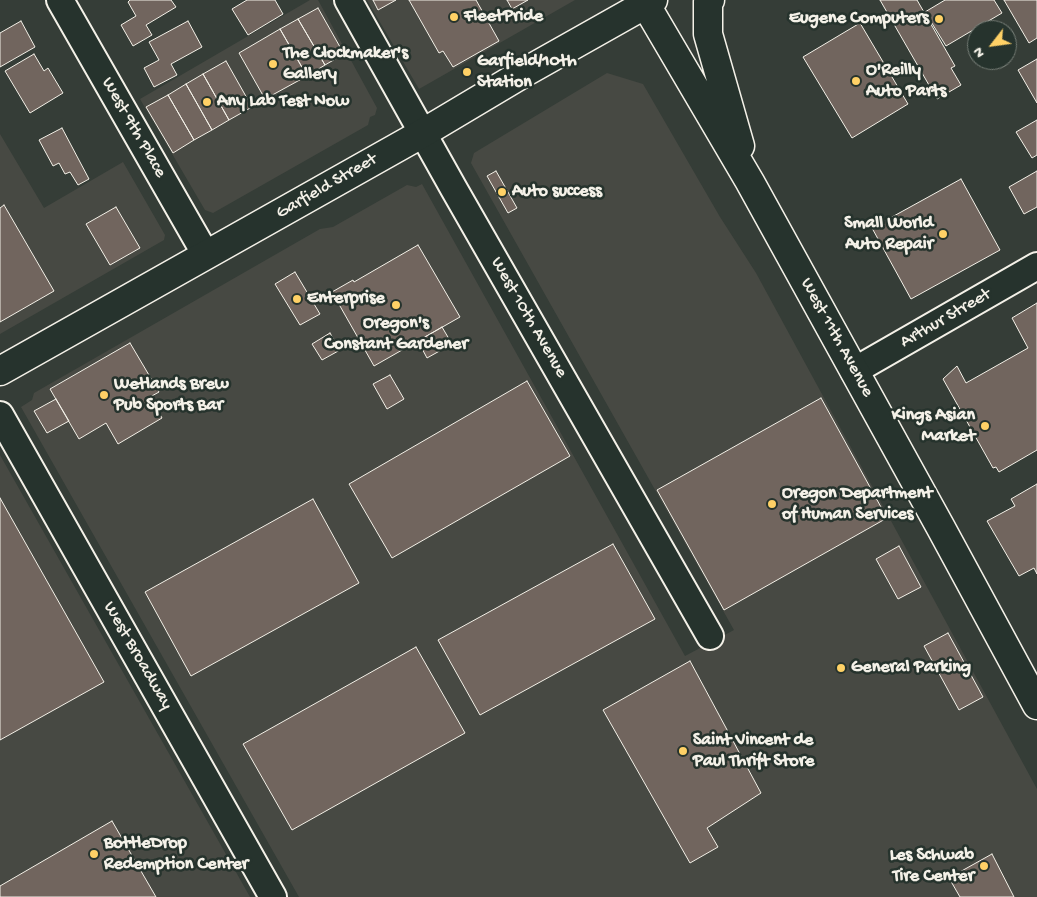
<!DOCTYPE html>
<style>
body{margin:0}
#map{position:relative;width:1037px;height:897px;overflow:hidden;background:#353d37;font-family:"Gochi Hand",sans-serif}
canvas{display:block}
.north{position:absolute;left:967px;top:20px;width:50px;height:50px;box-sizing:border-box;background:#26332d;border:1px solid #787f78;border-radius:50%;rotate:240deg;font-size:14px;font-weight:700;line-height:20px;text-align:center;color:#f4f1e8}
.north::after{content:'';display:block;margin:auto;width:18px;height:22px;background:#ffd166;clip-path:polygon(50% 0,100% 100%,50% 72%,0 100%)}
</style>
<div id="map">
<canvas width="1037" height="897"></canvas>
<div class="north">N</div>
</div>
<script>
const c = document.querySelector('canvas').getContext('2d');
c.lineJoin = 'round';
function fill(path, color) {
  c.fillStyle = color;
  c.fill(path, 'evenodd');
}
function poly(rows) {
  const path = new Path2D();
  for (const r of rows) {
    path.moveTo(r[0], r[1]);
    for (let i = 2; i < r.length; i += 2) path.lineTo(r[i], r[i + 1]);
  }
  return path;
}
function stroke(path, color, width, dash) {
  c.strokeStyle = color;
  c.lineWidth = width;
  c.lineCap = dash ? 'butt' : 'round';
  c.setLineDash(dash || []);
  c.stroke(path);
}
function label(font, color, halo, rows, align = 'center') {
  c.font = font + ' "Gochi Hand",sans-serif';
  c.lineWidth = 5;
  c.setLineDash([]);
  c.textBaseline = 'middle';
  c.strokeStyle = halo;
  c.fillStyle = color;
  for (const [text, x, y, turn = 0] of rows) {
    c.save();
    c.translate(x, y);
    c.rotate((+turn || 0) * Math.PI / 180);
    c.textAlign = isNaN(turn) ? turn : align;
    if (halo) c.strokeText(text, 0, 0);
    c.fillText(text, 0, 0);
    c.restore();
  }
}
const built = poly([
 [310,0,318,0,377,108,375,115,370,117,368,125,213,213,205,210,140,99],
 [367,0,575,0,419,89],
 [607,73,643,84,720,217,756,273,1037,789,1037,897,299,897,21,407,32,400,34,393,320,229,333,227,407,185,416,187,422,184,685,656,734,630,471,163,474,153],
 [0,134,44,208,123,162,165,235,164,240,0,334],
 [0,455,223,849,250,897,0,897]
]);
const building = poly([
 [130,0,171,0,176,7,146,25,152,35,133,46,121,25,136,16,128,2,130,0],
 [247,0,275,0,283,14,248,35,232,9,247,0],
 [373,0,396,0,378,10,373,0],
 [409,0,476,0,499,41,453,67,443,51,439,53,409,0],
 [507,0,528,0,512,9,507,0],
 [880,0,917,0,955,66,951,68,961,85,937,99,880,0],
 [945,0,994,0,1002,13,946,46,925,12,945,0],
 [1004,0,1037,0,1037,38,1029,43,1004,0],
 [318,8,344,54,325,65,298,19,318,8],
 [298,19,325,65,307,76,280,29,298,19],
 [21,21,35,47,0,67,0,33,21,21],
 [188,21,202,47,171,64,177,75,154,87,144,68,159,60,149,42,188,21],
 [860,23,908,104,852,138,803,57,860,23],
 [280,29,307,76,265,99,239,53,280,29],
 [34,54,44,71,48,68,63,93,30,113,5,71,34,54],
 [1037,59,1037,103,1018,70,1037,59],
 [226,61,252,107,229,120,203,74,226,61],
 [203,74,229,120,212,130,186,84,203,74],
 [186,84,212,130,194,140,168,95,186,84],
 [168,95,194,140,173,153,146,107,168,95],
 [1037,120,1037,155,1032,158,1016,132,1037,120],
 [62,128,89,179,78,185,70,172,65,174,59,163,53,166,39,140,62,128],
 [496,171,517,208,508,213,487,176,496,171],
 [1037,171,1037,207,1024,214,1009,187,1037,171],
 [961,179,1000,250,911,299,872,228,961,179],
 [4,205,54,291,0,322,0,208,4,205],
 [116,207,140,248,110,265,86,224,116,207],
 [418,245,460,317,374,366,332,292,353,280,354,282,418,245],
 [295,272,320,314,300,325,275,284,295,272],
 [1037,303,1037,450,999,472,996,467,993,468,943,379,957,366,966,383,1028,348,1012,318,1037,303],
 [442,327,452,344,427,358,418,341,442,327],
 [330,333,340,350,322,360,312,344,330,333],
 [130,343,159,392,150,397,162,418,118,444,106,423,79,439,50,389,130,343],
 [390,375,404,399,387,409,373,384,390,375],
 [527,381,570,456,392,558,349,484,527,381],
 [821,398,887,518,724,610,657,490,821,398],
 [56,399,69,421,47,433,34,411,56,399],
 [1037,484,1037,574,1034,568,1019,576,987,521,1015,506,1011,499,1037,484],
 [0,498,104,682,0,740,0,498],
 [313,499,359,583,191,676,145,592,313,499],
 [613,544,655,619,480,715,438,640,613,544],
 [899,546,921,587,898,599,876,559,899,546],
 [948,633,983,697,959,710,924,646,948,633],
 [416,647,465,733,292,830,243,744,416,647],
 [690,661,761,793,707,828,718,847,690,863,603,710,690,661],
 [112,821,156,897,0,897,0,886,112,821],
 [992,854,1014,897,960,897,949,878,992,854]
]);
const minor = poly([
 [60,0,206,255],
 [348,0,454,189,710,636],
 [854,371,1037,266],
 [0,415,273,897]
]);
const major = poly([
 [643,0,750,182,941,528,1037,705],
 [710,0,708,2,708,34,740,146],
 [0,371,423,133,527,71,653,0]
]);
const markers = [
 [454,17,5,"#ffd166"],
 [939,19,5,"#ffd166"],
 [273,64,5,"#ffd166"],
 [467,72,5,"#ffd166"],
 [856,81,5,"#ffd166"],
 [207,102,5,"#ffd166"],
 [502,192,5,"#ffd166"],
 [943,234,5,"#ffd166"],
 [297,299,5,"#ffd166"],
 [396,305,5,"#ffd166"],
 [104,395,5,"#ffd166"],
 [985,426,5,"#ffd166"],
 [772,504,5,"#ffd166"],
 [841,668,5,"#ffd166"],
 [683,751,5,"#ffd166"],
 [94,854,5,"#ffd166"],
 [984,866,5,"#ffd166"]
];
const poiNames = [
 ["FleetPride",464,17],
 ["Eugene Computers",929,19,"right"],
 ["The Clockmaker's",283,54],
 ["Gallery",283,75],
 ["Garfield/10th",477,62],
 ["Station",477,83],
 ["O'Reilly",866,71],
 ["Auto Parts",866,92],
 ["Any Lab Test Now",217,102],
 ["Auto success",512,192],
 ["Small World",933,224,"right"],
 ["Auto Repair",933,245,"right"],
 ["Enterprise",307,299],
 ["Oregon's",396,324,"center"],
 ["Constant Gardener",396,345,"center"],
 ["Wetlands Brew",114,385],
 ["Pub Sports Bar",114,406],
 ["Kings Asian",975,416,"right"],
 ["Market",975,437,"right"],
 ["Oregon Department",782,494],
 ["of Human Services",782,515],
 ["General Parking",851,668],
 ["Saint Vincent de",693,741],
 ["Paul Thrift Store",693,762],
 ["BottleDrop",104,844],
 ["Redemption Center",104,865],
 ["Les Schwab",974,856,"right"],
 ["Tire Center",974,877,"right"]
];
const streetNames = [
 ["West 9th Place",133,128,60],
 ["Garfield Street",327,187,-30],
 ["West 10th Avenue",528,318,60],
 ["Arthur Street",946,319,-30],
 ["West 11th Avenue",836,338,61],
 ["West Broadway",137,656,60]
];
fill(built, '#474943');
fill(building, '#71655e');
stroke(building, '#f4f1e8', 1);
stroke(minor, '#f4f1e8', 30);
stroke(major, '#f4f1e8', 31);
stroke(minor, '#26332d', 26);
stroke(major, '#26332d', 28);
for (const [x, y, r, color] of markers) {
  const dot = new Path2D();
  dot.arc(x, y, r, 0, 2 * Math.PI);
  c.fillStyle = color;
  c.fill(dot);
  stroke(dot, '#26332d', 2);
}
label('bold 18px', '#f4f1e8', '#26332d', poiNames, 'left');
label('18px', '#f4f1e8', '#26332d', streetNames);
</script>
